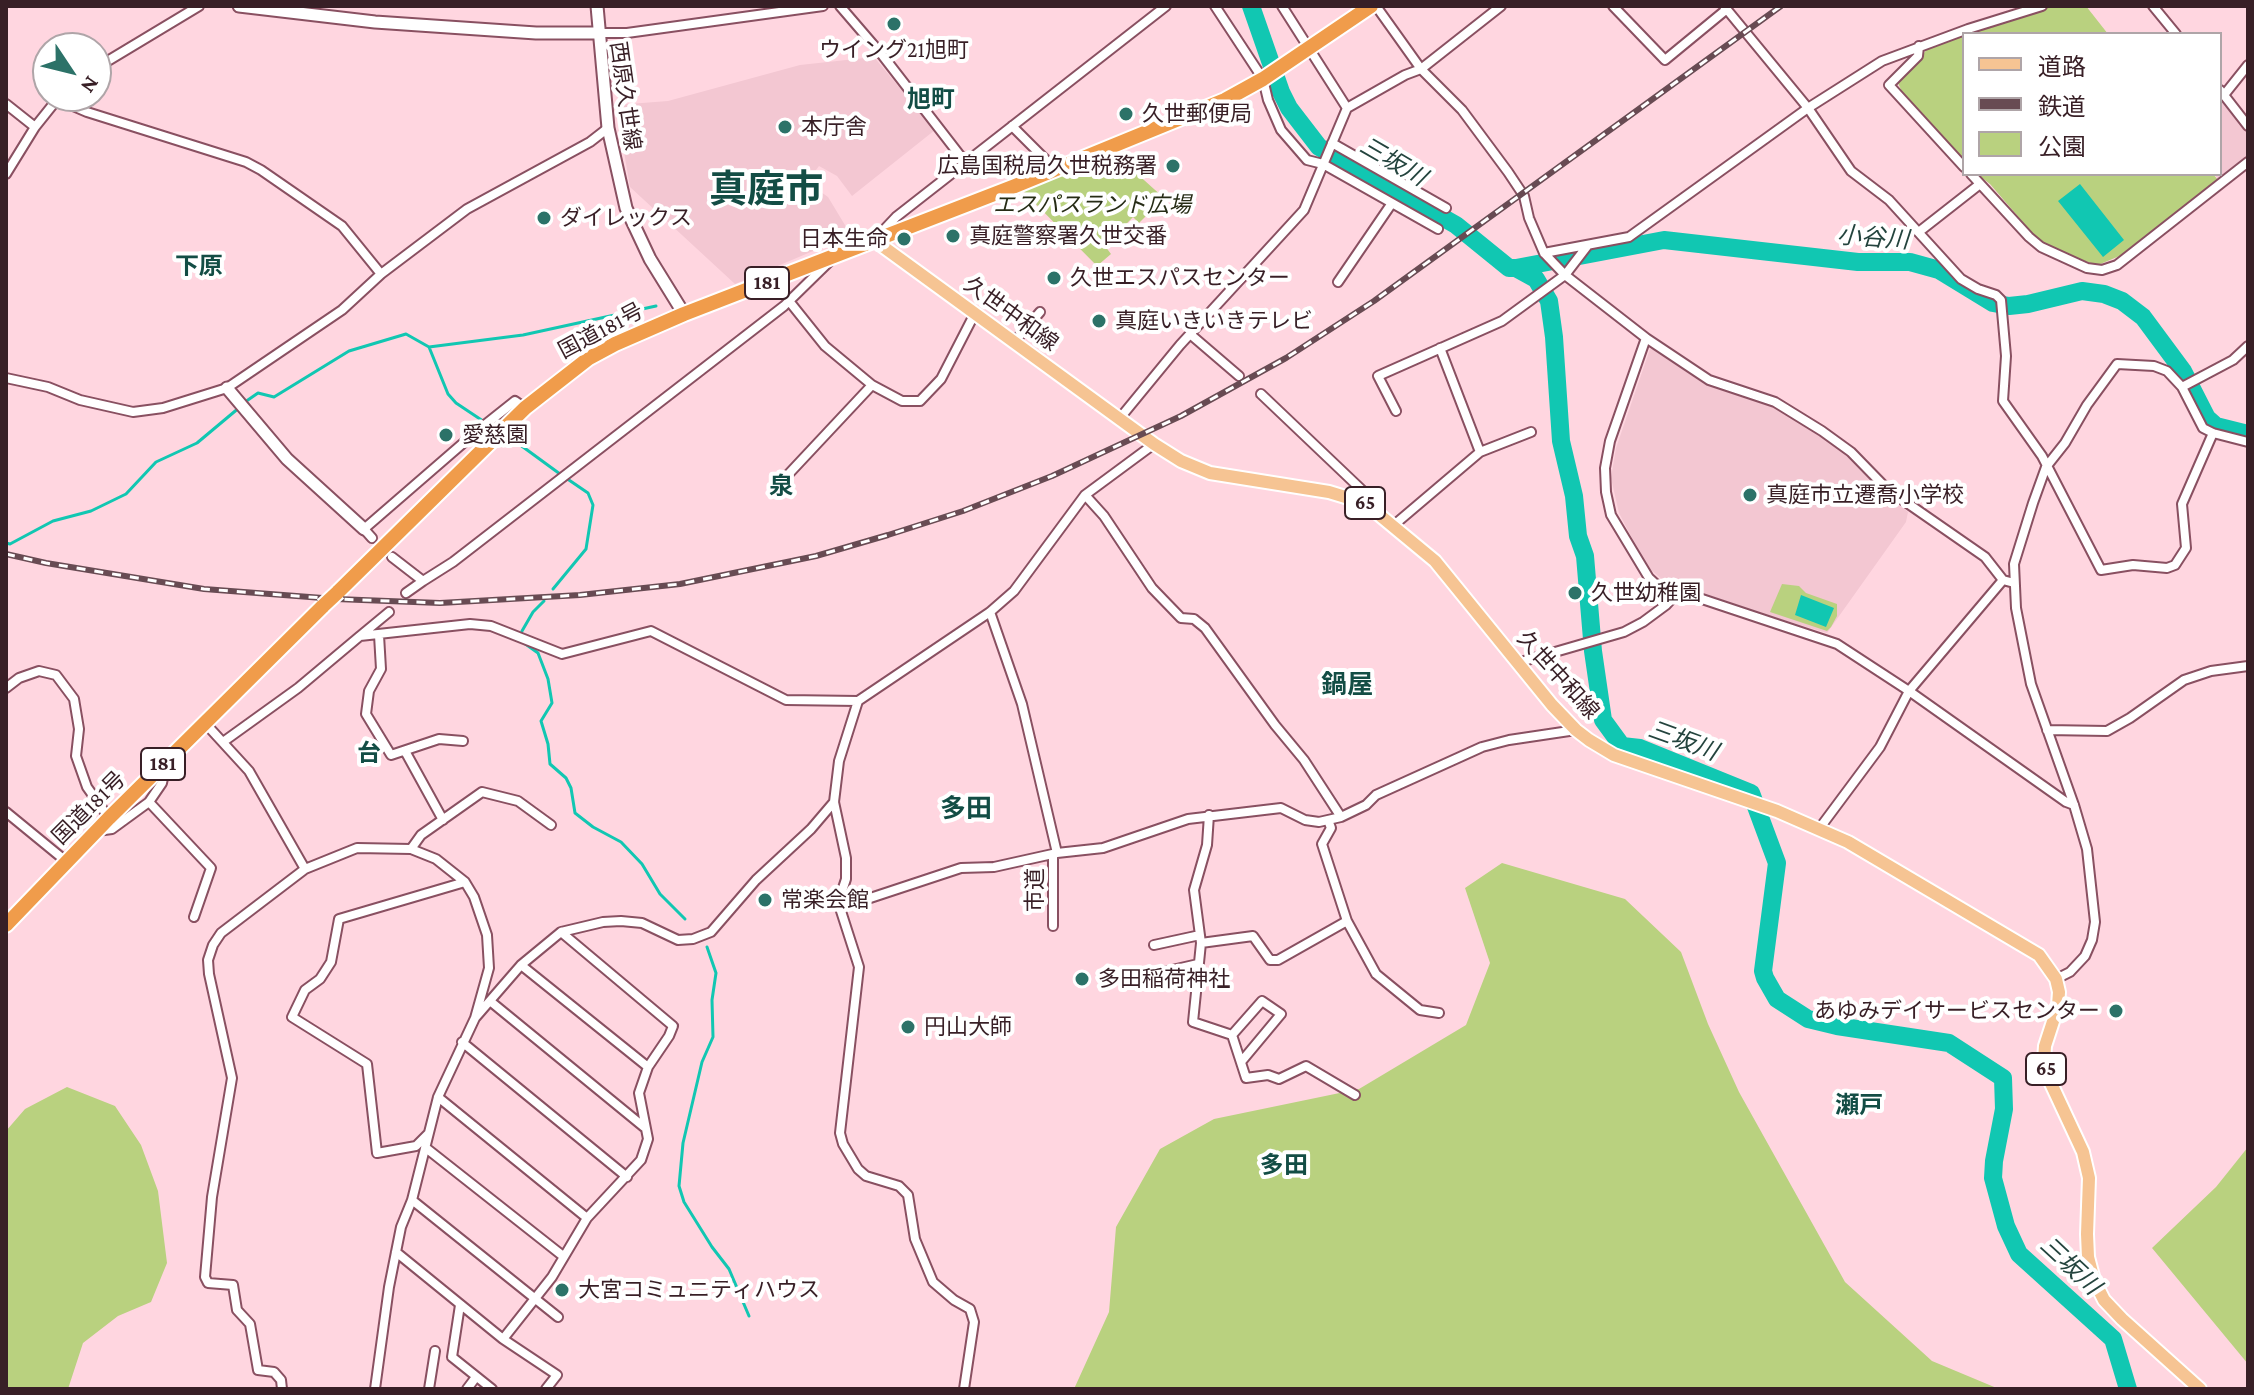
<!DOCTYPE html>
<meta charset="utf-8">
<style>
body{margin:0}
#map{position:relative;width:2254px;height:1395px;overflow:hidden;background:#ffd6e0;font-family:"Crimson Pro","Noto Sans JP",serif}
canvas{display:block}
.frame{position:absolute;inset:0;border:8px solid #381f26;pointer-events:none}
.legend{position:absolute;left:1962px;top:32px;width:260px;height:144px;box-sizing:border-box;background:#fff;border:2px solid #afa5a8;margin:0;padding:10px 14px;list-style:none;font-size:24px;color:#381f26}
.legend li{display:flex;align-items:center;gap:16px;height:40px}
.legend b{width:40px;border:2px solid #afa5a8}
.north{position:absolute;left:32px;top:32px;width:80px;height:80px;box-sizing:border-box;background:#fff;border:2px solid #afa5a8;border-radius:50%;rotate:125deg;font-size:22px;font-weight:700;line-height:32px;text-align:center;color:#381f26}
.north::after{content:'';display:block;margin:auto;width:28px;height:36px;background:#2c7268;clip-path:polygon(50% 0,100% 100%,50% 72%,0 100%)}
</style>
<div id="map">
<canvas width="2254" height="1395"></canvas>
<div class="frame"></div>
<ul class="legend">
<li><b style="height:10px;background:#f6c493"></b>道路</li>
<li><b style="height:10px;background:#684b53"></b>鉄道</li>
<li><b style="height:22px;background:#b9d17f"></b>公園</li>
</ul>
<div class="north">N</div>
</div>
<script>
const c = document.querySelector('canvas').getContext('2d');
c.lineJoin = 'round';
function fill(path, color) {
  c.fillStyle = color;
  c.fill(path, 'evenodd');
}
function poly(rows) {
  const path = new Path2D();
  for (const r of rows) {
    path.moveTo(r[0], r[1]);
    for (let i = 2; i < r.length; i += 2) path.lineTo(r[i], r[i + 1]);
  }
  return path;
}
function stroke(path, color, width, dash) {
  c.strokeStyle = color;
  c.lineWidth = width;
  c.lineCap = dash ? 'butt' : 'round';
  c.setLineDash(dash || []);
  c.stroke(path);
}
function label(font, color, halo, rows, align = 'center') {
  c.font = font + ' "Crimson Pro","Noto Sans JP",serif';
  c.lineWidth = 8;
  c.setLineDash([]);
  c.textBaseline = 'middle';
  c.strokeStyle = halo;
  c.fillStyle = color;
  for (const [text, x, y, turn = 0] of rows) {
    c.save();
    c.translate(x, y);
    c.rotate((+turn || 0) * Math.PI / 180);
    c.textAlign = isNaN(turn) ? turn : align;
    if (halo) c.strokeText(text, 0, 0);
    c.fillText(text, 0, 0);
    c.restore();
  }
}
const built = poly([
 [874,57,935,130,852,196,837,176,819,166,807,182,828,197,851,235,735,284,630,187,616,105,668,101,800,65],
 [2220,93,2248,129,2248,157,2219,180,2214,174,2220,174],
 [1650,349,1654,349,1706,384,1778,407,1788,413,1835,444,1877,488,1908,512,1906,522,1827,633,1671,587,1650,569,1637,548,1619,513,1611,478,1616,448]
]);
const green = poly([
 [2048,6,2086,6,2108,34,1965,34],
 [1964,34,1964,160,1903,94,1898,83,1930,46],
 [1115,154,1164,198,1139,223,1133,217,1105,246,1111,254,1097,266,1022,190],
 [1977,174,2213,174,2219,181,2129,252,2098,265,2065,255,2039,241,1990,184],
 [1782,584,1799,586,1806,593,1837,604,1837,616,1831,627,1827,631,1770,612],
 [1502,863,1625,899,1681,952,1708,1024,1739,1092,1845,1282,1932,1361,1999,1389,1074,1389,1109,1312,1116,1227,1160,1149,1214,1119,1359,1089,1466,1025,1490,963,1465,888],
 [67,1087,115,1106,141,1145,158,1191,167,1263,151,1302,118,1316,83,1343,68,1389,6,1389,6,1131,25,1109],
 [2248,1147,2248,1364,2152,1248,2216,1187]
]);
const water = poly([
 [2080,184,2124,240,2103,257,2058,201],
 [1801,595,1834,608,1826,627,1795,615]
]);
const stream = poly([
 [429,347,523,335,656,306],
 [245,402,258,393,274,397,349,351,406,334,429,347,448,394,456,403,483,421],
 [508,436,560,474],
 [6,543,10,544,53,521,91,511,126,494,156,462,197,443,240,407],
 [553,589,586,549,593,505,588,493,566,478],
 [522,631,533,612,544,601],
 [524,643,538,653,548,679,552,703,541,721,548,744,550,764,566,778,571,788,575,813,593,827,621,842,642,864,660,894,685,919],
 [707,947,716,973,712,1000,713,1037,702,1062,683,1143,679,1186,684,1202,712,1247,729,1269,749,1316]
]);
const river = poly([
 [1251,6,1281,92,1289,108,1319,147,1456,225,1509,268,1516,268,1536,279,1549,301,1554,337,1561,441,1574,496,1578,536,1585,556,1593,651,1603,720,1622,746,1640,748,1751,793,1777,863,1763,971,1765,978,1777,999,1808,1019,1837,1026,1949,1043,2003,1078,2004,1109,1994,1161,1993,1178,2006,1226,2019,1254,2113,1339,2128,1389],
 [1516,268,1664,240,1858,262,1910,262,1939,270,1993,303,2009,306,2028,304,2082,291,2104,294,2122,301,2143,317,2183,371,2207,418,2216,426,2248,434]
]);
const street = poly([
 [840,6,883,56,965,162],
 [1215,6,1263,79,1268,100,1281,130,1307,160,1323,164,1438,229],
 [1282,6,1347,108],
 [1376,6,1421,69,1462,110,1508,172,1524,196,1529,218,1544,253,1565,275,1646,338,1709,380,1775,402,1822,431,1851,452,1887,489,1985,557,2003,580,2014,583],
 [1613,6,1665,60,1727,9],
 [1724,6,1808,108,1851,171,1889,200,1961,279,1978,289,1996,295,2001,300,2006,356,2003,401,2042,456,2101,570,2133,565,2167,568,2175,565,2186,548,2182,504,2213,433],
 [2153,6,2176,34],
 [598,33,627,33,823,6],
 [1919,46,1918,56,1889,85,1964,167],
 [96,68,199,6],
 [2220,90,2248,126],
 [2224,95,2248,65],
 [57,99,87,112,246,162,261,170,342,226,381,274],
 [6,104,35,127],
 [1012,126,1055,169],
 [1332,143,1446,208],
 [6,174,35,127,59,97],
 [1971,174,2029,237,2041,247,2087,268,2102,270,2117,265,2248,162],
 [1920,231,1980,184],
 [879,235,896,217,1166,6],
 [1544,253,1629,237,1808,108,1882,61,1968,29,2042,6],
 [1338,282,1392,203],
 [789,301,825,346,872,385,902,401,920,401,941,379,975,313],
 [1190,334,1239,376],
 [1646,338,1610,441,1605,468,1606,492,1611,515,1649,578,1661,589,1696,597,1837,644,1909,691,2066,802,2074,805],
 [1015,341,1040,312],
 [1440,348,1480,452],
 [6,378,48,387,80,400,133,412,163,408,227,388,342,310,381,274,467,209,590,142,608,128],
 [2182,387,2233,360,2248,346],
 [1261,394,1364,492,1365,503],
 [1396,411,1378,376,1502,321,1565,275,1588,245],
 [1120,418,1180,345,1304,210,1347,108,1405,75,1421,69,1501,6],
 [783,480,872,385],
 [1085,495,1104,516,1152,588,1181,618,1194,619,1205,628,1275,725,1304,760,1341,817],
 [1394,525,1480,452,1531,432],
 [372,538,364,529,476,432,515,401,525,408],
 [392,557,423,581,453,562,784,306,829,262],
 [406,593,423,581],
 [990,612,1022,704,1057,853],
 [379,635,381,669,369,691,366,714,391,755,439,739,463,741],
 [360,636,389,612],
 [1517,663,1624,632,1643,622,1666,605,1676,594],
 [6,688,19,678,39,671,56,675,74,699,79,729,76,756,87,787,109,818],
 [858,701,839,761,834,802,846,858,846,879,839,900,840,908,859,967,840,1133,843,1144,858,1169,866,1176,899,1186,908,1195,915,1239,933,1282,954,1300,970,1309,974,1322,964,1389],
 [205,723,249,771,305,869],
 [2047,730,2107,731,2130,718,2184,680,2211,671,2248,666],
 [223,742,298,688,360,636,470,624,491,626,562,654,651,631,786,700,858,701,990,612,1014,591,1085,495,1154,444],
 [405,751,443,820],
 [149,802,211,868,194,917],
 [6,812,67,862],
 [1209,815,1207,845,1194,890,1201,943,1193,1022,1232,1035,1246,1078,1268,1075,1279,1079,1306,1066,1355,1095],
 [1328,820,1331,828,1322,844,1347,921,1376,974,1420,1010,1439,1013],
 [1819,829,1880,747,1909,691,2003,580],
 [97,831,112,829,149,802,162,783,166,765],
 [411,849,421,835,482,792,518,801,551,825],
 [840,908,961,868,994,867,1057,853,1103,848,1188,819,1281,808,1305,820,1319,822,1341,817,1366,805,1376,795,1482,747,1509,740,1576,730],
 [1053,926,1053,854],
 [1201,943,1253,936,1270,960,1278,960,1347,921],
 [1154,945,1200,935],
 [521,965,648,1067],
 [1159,973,1198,964],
 [2056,979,2070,972,2085,956,2092,940,2095,922,2087,849,2074,805,2031,684,2016,608,2014,564,2033,503,2046,467,2065,443,2087,405,2117,364,2154,366,2167,371,2182,387,2203,428,2213,433,2248,442],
 [490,1001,644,1127],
 [1232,1035,1262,1001,1281,1014,1241,1062],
 [462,1042,627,1177],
 [438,1097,587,1218],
 [428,1134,416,1146,377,1153,367,1064,292,1017,305,990,320,979,331,962,339,919,465,882],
 [426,1148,563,1256],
 [412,1200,558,1317],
 [396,1252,503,1339,552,1277,587,1218,641,1160,648,1139,639,1093,648,1067,669,1036,673,1026,561,932],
 [460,1305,452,1357,492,1389],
 [503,1339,557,1375,546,1389],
 [282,1389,281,1380,274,1372,258,1370,250,1324,237,1310,233,1285,208,1283,205,1277,212,1197,232,1078,209,974,208,960,213,945,221,933,305,869,357,848,411,849,436,859,465,882,474,897,487,935,489,968,475,1018],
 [375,1389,389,1287,401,1227,412,1200,438,1097,475,1018,521,965,561,932,603,922,621,921,642,923,678,940,693,939,711,932,756,880,811,829,834,802],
 [429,1389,435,1351],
 [467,1389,476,1377]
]);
const secondary = poly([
 [239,6,375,22,536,33,598,33],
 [597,6,608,128,626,208,650,259,684,314],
 [227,388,287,459,364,529]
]);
const primary = poly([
 [874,240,1154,444,1181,461,1210,473,1329,492,1365,503,1435,561,1552,705,1576,730,1589,740,1614,755,1777,811,1848,842,2039,955,2056,979,2059,992,2058,1006,2045,1046,2044,1061,2048,1077,2083,1152,2089,1178,2087,1234,2088,1257,2094,1280,2104,1300,2122,1319,2200,1389]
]);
const highway = poly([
 [338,592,525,408,589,358,615,344,684,314,1015,186,1225,100,1263,79,1371,6],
 [6,925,109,818,323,606]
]);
const rail = poly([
 [6,554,46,563,204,589,336,599,440,603,580,595,680,584,816,556,888,535,963,511,1052,476,1181,416,1286,358,1374,301,1781,6]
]);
const highwayBridge = poly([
 [323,606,338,592]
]);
const markers = [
 [894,24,8,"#2c7268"],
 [1126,114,8,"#2c7268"],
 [785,127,8,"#2c7268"],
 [1173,166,8,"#2c7268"],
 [544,218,8,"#2c7268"],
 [953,236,8,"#2c7268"],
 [904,239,8,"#2c7268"],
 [1054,278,8,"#2c7268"],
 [1099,321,8,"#2c7268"],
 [446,435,8,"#2c7268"],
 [1750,495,8,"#2c7268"],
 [1575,593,8,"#2c7268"],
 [765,900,8,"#2c7268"],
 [1082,979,8,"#2c7268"],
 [2116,1011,8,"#2c7268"],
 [908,1027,8,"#2c7268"],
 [562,1290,8,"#2c7268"]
];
const shields = [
 [767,283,44],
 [1365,503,40],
 [163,764,44],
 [2046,1069,40]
];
const shieldNames = [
 ["181",767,283],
 ["65",1365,503],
 ["181",163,764],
 ["65",2046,1069]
];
const poiNames = [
 ["ウイング21旭町",894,50,"center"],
 ["久世郵便局",1142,114],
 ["本庁舎",801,127],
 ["広島国税局久世税務署",1157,166,"right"],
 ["ダイレックス",560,218],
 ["真庭警察署久世交番",969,236],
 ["日本生命",888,239,"right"],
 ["久世エスパスセンター",1070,278],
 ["真庭いきいきテレビ",1115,321],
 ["愛慈園",462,435],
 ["真庭市立遷喬小学校",1766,495],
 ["久世幼稚園",1591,593],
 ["常楽会館",781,900],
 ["多田稲荷神社",1098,979],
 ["あゆみデイサービスセンター",2100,1011,"right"],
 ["円山大師",924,1027],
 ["大宮コミュニティハウス",578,1290]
];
const streetNames = [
 ["西原久世線",625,96,82],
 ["久世中和線",1011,314,36],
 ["国道181号",601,331,-28],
 ["久世中和線",1558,675,48],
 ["国道181号",89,808,-45],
 ["市道",1035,890,-90]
];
const parkNames = [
 ["エスパスランド広場",1092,205]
];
const neighbourhoodNames = [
 ["旭町",931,100],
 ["下原",199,267],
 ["泉",781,487],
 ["台",369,754],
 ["瀬戸",1859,1106],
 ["多田",1284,1166]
];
const waterNames = [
 ["三坂川",1393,162,30],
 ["小谷川",1873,238,4],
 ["三坂川",1683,741,20],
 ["三坂川",2070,1266,43]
];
const quarterNames = [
 ["鍋屋",1347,685],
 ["多田",966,809]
];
const townNames = [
 ["真庭市",766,190]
];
fill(built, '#f3c7d2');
fill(green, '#b9d17f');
fill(water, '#11c7b2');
stroke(stream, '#11c7b2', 3);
stroke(river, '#11c7b2', 18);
stroke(street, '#895061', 12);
stroke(secondary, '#895061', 15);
stroke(primary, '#fff', 16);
stroke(highway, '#fff', 18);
stroke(street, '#fff', 8);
stroke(secondary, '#fff', 11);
stroke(primary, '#f6c493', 12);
stroke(highway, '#f09c4b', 14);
stroke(rail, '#684b53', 6);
stroke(rail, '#fff', 3, [9]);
stroke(highwayBridge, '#fff', 18, []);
stroke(highwayBridge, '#f09c4b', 14);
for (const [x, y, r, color] of markers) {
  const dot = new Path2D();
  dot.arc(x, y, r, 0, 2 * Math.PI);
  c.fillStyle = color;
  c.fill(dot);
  stroke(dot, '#fff', 3);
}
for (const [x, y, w] of shields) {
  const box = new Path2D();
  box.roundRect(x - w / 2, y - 16, w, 32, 6);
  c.fillStyle = '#fff';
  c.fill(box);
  stroke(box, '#381f26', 2);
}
label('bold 20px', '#381f26', null, shieldNames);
label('22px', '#381f26', '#fff', poiNames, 'left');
label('22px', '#381f26', '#fff', streetNames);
label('italic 22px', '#262c16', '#fff', parkNames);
label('bold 24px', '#134d45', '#fff', neighbourhoodNames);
label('italic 24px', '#24443e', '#fff', waterNames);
label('bold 26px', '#134d45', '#fff', quarterNames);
label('bold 38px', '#134d45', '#fff', townNames);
</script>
